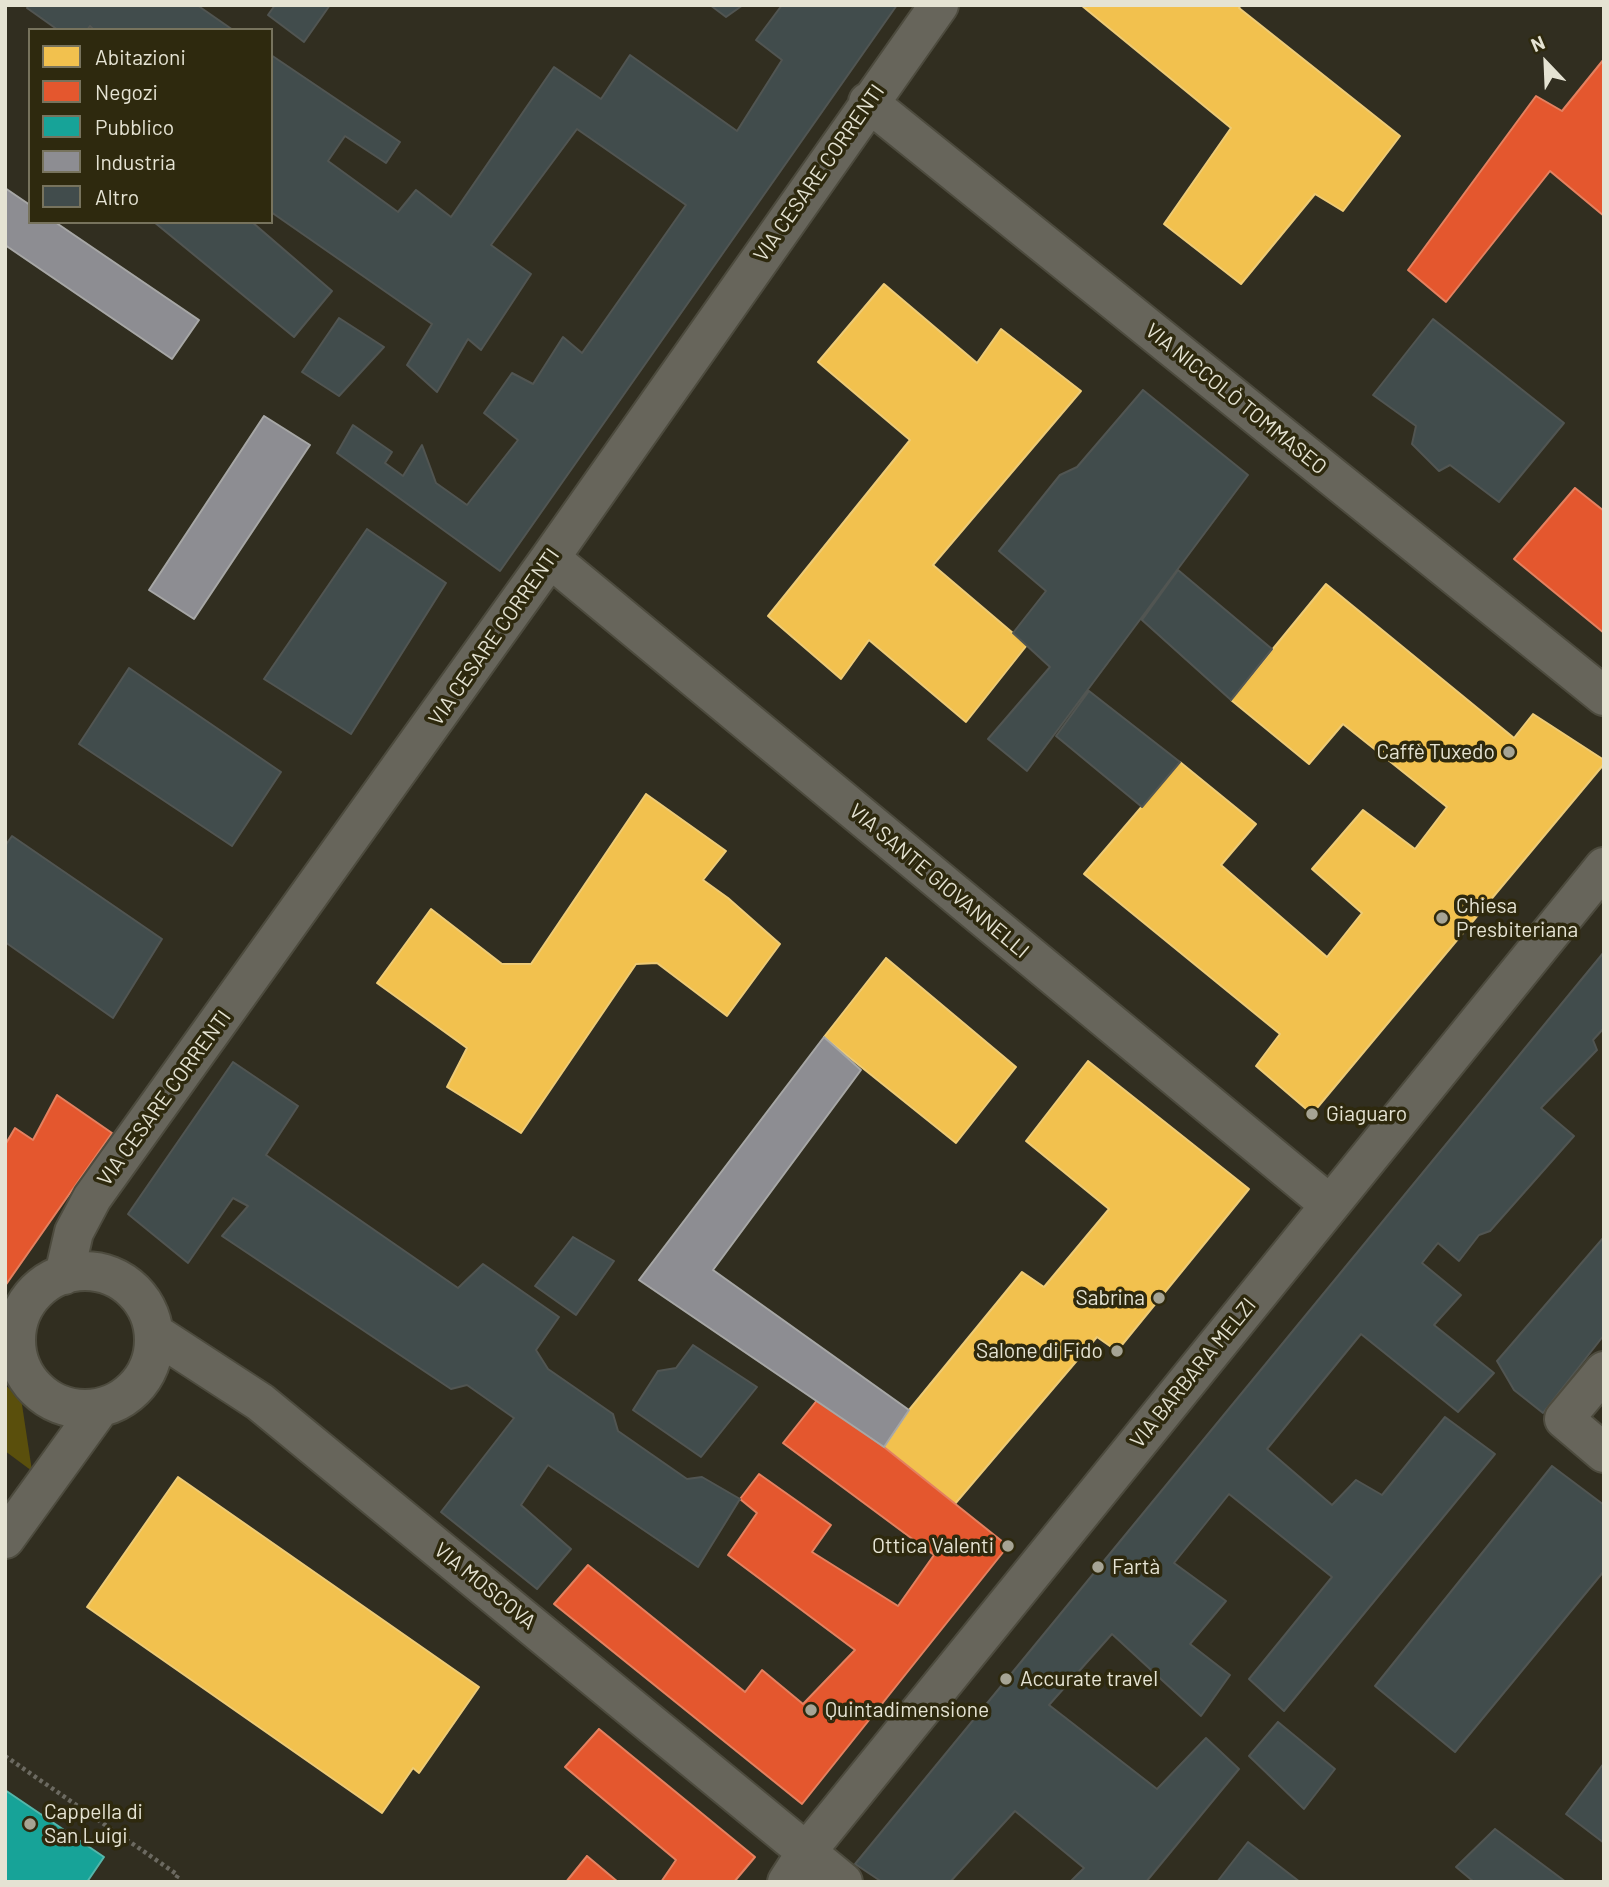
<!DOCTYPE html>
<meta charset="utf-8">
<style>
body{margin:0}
#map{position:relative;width:1609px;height:1887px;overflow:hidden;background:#312e20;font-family:Barlow,sans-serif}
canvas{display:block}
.frame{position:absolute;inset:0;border:7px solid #e5e3d3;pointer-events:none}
.legend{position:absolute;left:28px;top:28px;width:245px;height:196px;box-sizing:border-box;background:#2e290e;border:2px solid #77735d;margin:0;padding:9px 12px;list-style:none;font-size:21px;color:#e5e3d3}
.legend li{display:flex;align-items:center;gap:14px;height:35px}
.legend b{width:35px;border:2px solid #77735d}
.north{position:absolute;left:1511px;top:28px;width:70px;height:70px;-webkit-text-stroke:5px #2e290e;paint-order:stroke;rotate:337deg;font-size:19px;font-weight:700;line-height:28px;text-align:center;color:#e5e3d3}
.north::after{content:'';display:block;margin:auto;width:24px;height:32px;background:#e5e3d3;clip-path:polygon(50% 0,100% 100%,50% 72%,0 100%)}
</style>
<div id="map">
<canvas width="1609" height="1887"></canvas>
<div class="frame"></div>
<ul class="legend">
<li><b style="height:19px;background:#f2c14e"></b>Abitazioni</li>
<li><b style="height:19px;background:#e4572e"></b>Negozi</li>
<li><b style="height:19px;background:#17a398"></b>Pubblico</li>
<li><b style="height:19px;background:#8d8d92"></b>Industria</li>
<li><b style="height:19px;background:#414c4c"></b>Altro</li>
</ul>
<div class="north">N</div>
</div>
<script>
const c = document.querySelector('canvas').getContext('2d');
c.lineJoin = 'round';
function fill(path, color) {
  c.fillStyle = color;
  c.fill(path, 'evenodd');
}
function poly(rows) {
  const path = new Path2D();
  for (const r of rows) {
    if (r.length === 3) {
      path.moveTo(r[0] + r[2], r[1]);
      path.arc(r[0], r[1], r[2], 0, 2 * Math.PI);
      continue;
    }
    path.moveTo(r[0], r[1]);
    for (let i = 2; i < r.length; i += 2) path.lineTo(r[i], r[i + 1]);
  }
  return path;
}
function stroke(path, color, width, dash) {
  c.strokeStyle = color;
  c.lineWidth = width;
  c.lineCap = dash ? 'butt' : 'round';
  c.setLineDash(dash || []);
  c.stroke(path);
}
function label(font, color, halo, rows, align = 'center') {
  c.font = font + ' Barlow,sans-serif';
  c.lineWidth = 7;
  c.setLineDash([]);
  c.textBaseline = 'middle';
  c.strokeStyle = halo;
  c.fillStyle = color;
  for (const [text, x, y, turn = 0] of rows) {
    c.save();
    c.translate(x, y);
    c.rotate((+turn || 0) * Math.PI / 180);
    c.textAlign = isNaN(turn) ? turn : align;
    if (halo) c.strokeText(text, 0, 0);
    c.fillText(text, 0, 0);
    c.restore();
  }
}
const green = poly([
 [5,1385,21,1398,32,1471,5,1451]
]);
const homes = poly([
 [1081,5,1241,5,1239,8,1400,136,1343,211,1315,194,1241,284,1164,224,1231,128,1081,5],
 [884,284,977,363,1001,329,1081,391,933,565,1027,645,966,722,869,640,841,679,768,616,910,440,818,362,884,284],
 [1326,584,1514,738,1533,714,1604,760,1604,764,1312,1114,1256,1066,1280,1034,1084,874,1180,762,1256,824,1221,865,1327,957,1362,913,1312,869,1363,810,1415,849,1447,807,1343,724,1309,764,1231,700,1326,584],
 [646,794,726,851,703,880,728,898,780,944,727,1016,657,963,636,964,521,1133,447,1087,467,1048,377,983,431,909,502,964,531,964,646,794],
 [886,958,1016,1067,956,1143,824,1037,886,958],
 [1088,1061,1249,1189,1117,1351,1097,1337,954,1505,884,1447,909,1410,1022,1272,1044,1287,1109,1209,1026,1141,1088,1061],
 [178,1477,479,1687,419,1773,413,1768,382,1813,87,1607,178,1477]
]);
const shops = poly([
 [1604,59,1604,216,1550,171,1446,302,1408,270,1536,96,1562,111,1604,59],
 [1575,488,1604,511,1604,633,1514,559,1575,488],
 [57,1095,112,1133,5,1286,5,1145,15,1128,33,1140,57,1095],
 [818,1399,884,1447,1008,1546,802,1804,554,1604,588,1565,745,1692,762,1670,803,1704,855,1650,728,1555,757,1513,740,1499,759,1474,831,1525,812,1552,898,1606,934,1555,783,1443,818,1399],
 [599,1729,755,1857,734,1882,661,1882,676,1860,565,1767,599,1729],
 [587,1856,618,1882,566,1882,587,1856]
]);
const public = poly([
 [5,1790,104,1857,87,1882,5,1882,5,1790]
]);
const industry = poly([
 [5,188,30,205,30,222,55,222,199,320,172,359,5,245,5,188],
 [264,416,310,445,194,619,149,590,264,416],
 [824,1037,861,1070,713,1270,909,1410,884,1447,639,1280,824,1037]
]);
const building = poly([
 [29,5,197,5,233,30,94,30,90,26,87,30,58,30,27,8,29,5],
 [275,5,330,5,304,42,268,15,275,5],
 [710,5,743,5,726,17,710,5],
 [782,5,897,5,500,571,337,453,353,425,392,452,385,463,403,476,422,445,436,483,467,505,518,440,484,413,512,373,533,384,563,337,582,353,686,205,577,129,491,245,531,274,481,350,468,339,437,392,407,365,432,324,271,212,271,55,400,142,386,163,345,136,328,161,398,212,416,190,451,217,554,67,601,99,630,55,737,131,782,60,756,40,782,5],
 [154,222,252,222,332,291,294,337,154,222],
 [339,318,384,347,339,396,302,372,339,318],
 [1433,319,1564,423,1499,502,1450,465,1439,471,1412,444,1416,426,1373,395,1433,319],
 [1143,390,1248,475,1027,771,988,739,1050,667,1013,633,1046,591,999,551,1060,475,1077,467,1143,390],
 [367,529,446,583,351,734,264,679,367,529],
 [1178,570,1272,649,1231,700,1142,620,1178,570],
 [129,668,281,772,232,846,79,744,129,668],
 [1089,691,1180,762,1142,807,1056,736,1089,691],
 [12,836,162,939,113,1018,5,942,5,846,12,836],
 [1604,952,1604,1028,1593,1040,1597,1050,1541,1108,1574,1136,1490,1231,1479,1235,1459,1261,1438,1243,1422,1263,1461,1295,1434,1325,1494,1373,1458,1412,1361,1334,1267,1449,1332,1505,1356,1480,1382,1495,1445,1417,1495,1454,1284,1711,1249,1679,1332,1577,1229,1494,1174,1563,1226,1601,1190,1644,1230,1675,1201,1716,1112,1634,1049,1705,1157,1789,1206,1738,1239,1769,1146,1882,1070,1882,1084,1868,1015,1811,950,1882,882,1882,855,1864,1604,952],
 [233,1062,298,1106,266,1155,458,1288,483,1264,559,1317,536,1350,548,1369,613,1414,618,1431,687,1479,702,1477,740,1499,698,1567,548,1465,521,1505,571,1549,537,1589,441,1512,514,1418,467,1385,451,1389,222,1236,248,1206,233,1198,188,1263,128,1214,233,1062],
 [573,1237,614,1261,576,1315,535,1286,573,1237],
 [1604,1237,1604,1335,1543,1413,1514,1390,1497,1361,1604,1237],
 [693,1345,757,1387,701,1457,633,1410,658,1371,676,1368,693,1345],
 [1552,1466,1604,1505,1604,1571,1455,1752,1375,1686,1552,1466],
 [1278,1722,1335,1769,1304,1809,1249,1756,1278,1722],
 [1604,1763,1604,1843,1566,1814,1604,1763],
 [1495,1829,1566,1882,1474,1882,1456,1867,1495,1829],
 [1248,1842,1300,1882,1217,1882,1248,1842]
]);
const path = poly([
 [5,1756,178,1875,174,1882]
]);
const minor = poly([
 [868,102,1604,696],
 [550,558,1329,1204],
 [85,1340,69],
 [64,1275,74,1232,92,1198,550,558,939,5],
 [154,1333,260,1402,843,1882],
 [1604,1371,1564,1419,1604,1453],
 [5,1539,99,1409],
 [787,1882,807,1851,1604,867]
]);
const markers = [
 [1509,752,7,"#a6a494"],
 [1442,918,7,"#a6a494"],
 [1312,1114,7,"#a6a494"],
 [1159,1298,7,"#a6a494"],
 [1117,1351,7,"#a6a494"],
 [1008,1546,7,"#a6a494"],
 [1098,1567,7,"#a6a494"],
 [1006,1679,7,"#a6a494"],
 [811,1710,7,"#a6a494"],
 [30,1824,7,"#a6a494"]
];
const streetNames = [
 ["VIA CESARE CORRENTI",819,173,-55],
 ["VIA NICCOLÒ TOMMASEO",1236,399,39],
 ["VIA CESARE CORRENTI",494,637,-55],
 ["VIA SANTE GIOVANNELLI",939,881,40],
 ["VIA CESARE CORRENTI",164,1098,-54],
 ["VIA BARBARA MELZI",1193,1373,-51],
 ["VIA MOSCOVA",485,1586,39]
];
const poiNames = [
 ["Caffè Tuxedo",1495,752,"right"],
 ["Chiesa",1456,906],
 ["Presbiteriana",1456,930],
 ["Giaguaro",1326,1114],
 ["Sabrina",1145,1298,"right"],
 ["Salone di Fido",1103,1351,"right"],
 ["Ottica Valenti",994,1546,"right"],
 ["Fartà",1112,1567],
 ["Accurate travel",1020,1679],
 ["Quintadimensione",825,1710],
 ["Cappella di",44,1812],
 ["San Luigi",44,1836]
];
fill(green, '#5a4f0c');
fill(homes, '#f2c14e');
stroke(homes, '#eecb76', 2);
fill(shops, '#e4572e');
stroke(shops, '#e48160', 2);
fill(public, '#17a398');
stroke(public, '#55b6aa', 2);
fill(industry, '#8d8d92');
stroke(industry, '#a7a7a6', 2);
fill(building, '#414c4c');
stroke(building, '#515552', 2);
stroke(minor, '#4d4b3e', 42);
stroke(path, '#6c6a61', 4.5, [3.5, 3.5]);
stroke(minor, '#67655b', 38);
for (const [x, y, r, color] of markers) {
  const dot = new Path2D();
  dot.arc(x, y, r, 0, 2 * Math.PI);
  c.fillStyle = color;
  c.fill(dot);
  stroke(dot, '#2e290e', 2.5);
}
label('21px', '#e5e3d3', '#2e290e', streetNames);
label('21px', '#e5e3d3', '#2e290e', poiNames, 'left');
</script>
